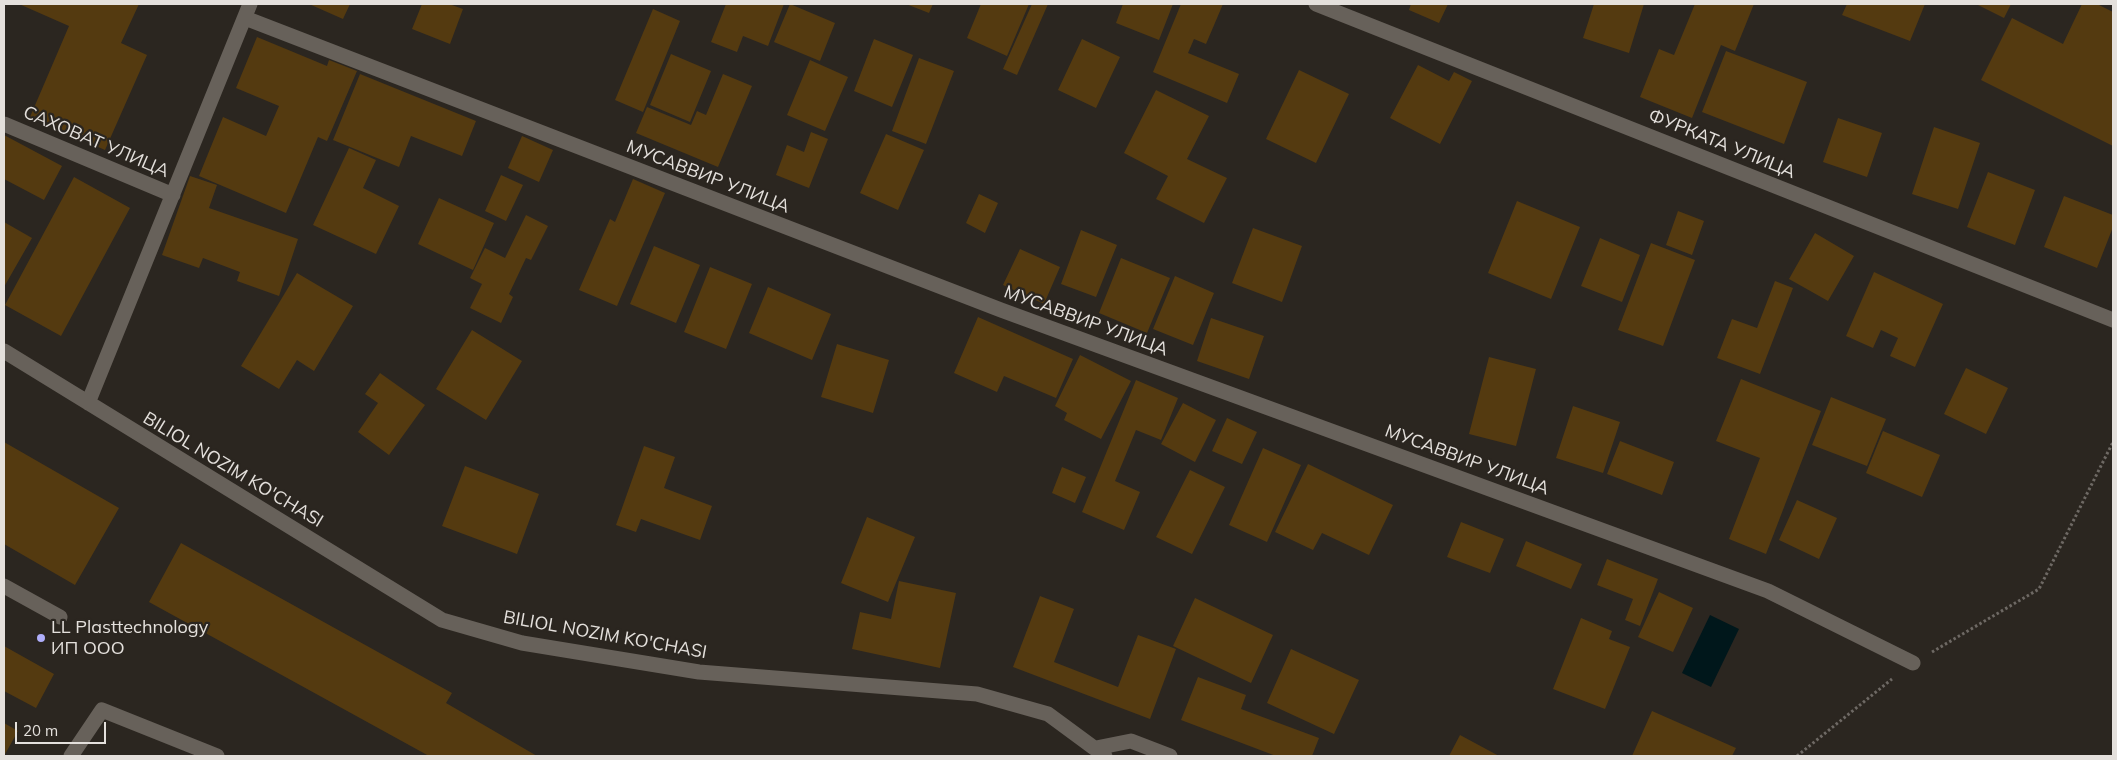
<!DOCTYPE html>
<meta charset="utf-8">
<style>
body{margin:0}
#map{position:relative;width:2117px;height:760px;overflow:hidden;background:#2b2620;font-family:Mulish,sans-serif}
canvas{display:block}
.frame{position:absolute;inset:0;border:5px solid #e4e0dc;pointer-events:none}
.scale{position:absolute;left:15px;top:722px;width:91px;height:22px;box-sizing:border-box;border:2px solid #e4e0dc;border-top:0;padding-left:6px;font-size:15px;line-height:18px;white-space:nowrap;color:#e4e0dc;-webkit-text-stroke:4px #2b2620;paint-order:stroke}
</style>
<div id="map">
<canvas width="2117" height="760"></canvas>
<div class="frame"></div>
<div class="scale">20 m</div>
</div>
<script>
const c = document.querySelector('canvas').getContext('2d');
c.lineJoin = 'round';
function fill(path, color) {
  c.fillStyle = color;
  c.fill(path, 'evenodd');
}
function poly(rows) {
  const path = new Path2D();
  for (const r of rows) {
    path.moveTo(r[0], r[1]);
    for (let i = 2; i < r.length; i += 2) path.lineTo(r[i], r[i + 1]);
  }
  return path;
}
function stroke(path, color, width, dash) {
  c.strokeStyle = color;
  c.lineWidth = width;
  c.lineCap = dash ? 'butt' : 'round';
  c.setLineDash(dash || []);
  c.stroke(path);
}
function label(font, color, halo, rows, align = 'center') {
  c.font = font + ' Mulish,sans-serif';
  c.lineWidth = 4.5;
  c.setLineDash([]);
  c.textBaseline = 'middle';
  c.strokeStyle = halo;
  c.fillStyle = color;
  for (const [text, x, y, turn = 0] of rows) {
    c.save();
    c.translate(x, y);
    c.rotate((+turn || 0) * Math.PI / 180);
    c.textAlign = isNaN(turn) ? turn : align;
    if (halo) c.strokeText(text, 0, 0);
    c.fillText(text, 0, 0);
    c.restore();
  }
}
const water = poly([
 [1710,615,1739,629,1711,687,1682,673]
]);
const building = poly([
 [19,4,139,4,121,43,147,55,105,150,30,117,69,26],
 [309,4,350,4,343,19],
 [422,4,449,4,463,9,450,44,412,29],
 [726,4,784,4,768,46,743,36,737,52,711,42],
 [790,4,835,23,820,61,774,42],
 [906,4,933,4,929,13],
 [981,4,1029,4,1007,56,967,38],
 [1032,4,1048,4,1017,75,1003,69],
 [1123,4,1173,4,1159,40,1116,23],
 [1181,4,1223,4,1206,44,1194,39,1188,53,1239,74,1227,103,1153,72],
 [1411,4,1448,4,1439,23,1409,10],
 [1594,4,1644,4,1629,53,1583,38],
 [1695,4,1754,4,1735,51,1721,45,1692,118,1640,97,1659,49,1674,55],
 [1847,4,1925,4,1910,41,1842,15],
 [1976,4,2011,4,2004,18],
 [2082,4,2097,4,2113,12,2113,146,1981,80,2012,18,2063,44],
 [653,9,680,21,643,112,615,100],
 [257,37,327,66,329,60,357,71,327,141,318,137,286,213,199,176,223,117,266,136,279,106,236,88],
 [874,39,913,55,892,107,854,91],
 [1082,39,1120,57,1096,108,1058,90],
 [1726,51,1807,82,1784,144,1702,112],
 [671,54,711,71,690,122,650,105],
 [919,58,954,71,926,144,892,131],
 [810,60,848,77,825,131,787,115],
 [1418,65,1449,81,1454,72,1472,81,1440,144,1390,118],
 [1299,70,1349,94,1316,163,1266,139],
 [360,74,476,121,462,156,411,136,399,167,333,140],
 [723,74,752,86,718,167,636,133,647,107,691,125,697,111,706,115],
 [1156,90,1209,116,1187,159,1227,178,1204,223,1156,199,1168,176,1124,153],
 [1838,118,1882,133,1867,177,1823,162],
 [1934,127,1980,143,1958,209,1912,194],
 [811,132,828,139,809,188,776,175,787,145,804,152],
 [886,134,924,150,898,210,860,193],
 [4,135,62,166,44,200,4,179],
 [522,136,553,150,539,182,508,168],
 [349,148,376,160,363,188,399,206,376,254,313,225],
 [1988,172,2035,190,2015,245,1967,227],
 [501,175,523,185,506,221,485,211],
 [190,176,217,185,209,208,298,239,279,296,237,281,240,272,203,258,199,268,162,255],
 [74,177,130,208,61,336,5,305],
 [633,179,665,193,617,306,579,290,610,219,615,222],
 [979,194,998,203,985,233,966,223],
 [2064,196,2113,215,2113,227,2097,268,2044,247],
 [439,198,494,223,473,270,418,244],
 [1517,201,1580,227,1551,299,1488,273],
 [1678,211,1704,221,1692,255,1666,245],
 [526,215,548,226,531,260,526,258,509,294,513,297,501,323,470,308,482,284,470,278,485,248,505,258],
 [4,222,32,238,4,287],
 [1253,228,1302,246,1282,302,1232,283],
 [1081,230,1117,245,1096,297,1061,284],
 [1815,233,1854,256,1828,301,1789,279],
 [1600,238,1640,255,1622,302,1581,286],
 [1651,243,1695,260,1663,346,1618,330],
 [654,246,700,265,676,323,630,304],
 [1020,249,1060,267,1044,304,1003,285],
 [1121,258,1170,278,1147,333,1099,313],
 [710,267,752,284,726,349,684,332],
 [1874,272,1943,304,1915,367,1890,356,1898,338,1881,330,1873,348,1846,336],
 [297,273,353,306,314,371,297,360,279,389,241,366],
 [1175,276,1214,293,1193,345,1153,329],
 [1775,281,1793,288,1760,374,1717,358,1732,319,1757,328],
 [768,287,831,314,812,360,749,333],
 [978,317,1073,359,1056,398,1004,376,997,392,954,373],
 [1211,318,1264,336,1249,379,1197,361],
 [472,330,522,361,486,420,436,389],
 [837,344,889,360,873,413,821,397],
 [1080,355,1131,381,1101,439,1064,420,1067,413,1055,406],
 [1489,357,1536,369,1516,446,1469,434],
 [1966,368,2008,388,1986,434,1944,414],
 [380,373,425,405,389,455,358,432,378,403,365,394],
 [1741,379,1821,411,1766,554,1729,539,1760,458,1716,441],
 [1136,380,1178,398,1161,440,1136,430,1115,481,1140,492,1124,530,1082,512],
 [1831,397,1886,419,1867,466,1812,445],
 [1183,403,1216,420,1195,462,1161,444],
 [1573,406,1620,422,1603,473,1556,458],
 [1227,418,1257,432,1242,464,1212,451],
 [1883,431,1940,455,1922,497,1866,473],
 [1620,441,1674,462,1662,495,1607,474],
 [4,442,119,508,75,585,4,544],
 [644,446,675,457,664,488,712,506,700,540,641,519,636,532,616,525],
 [1263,448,1301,465,1267,542,1229,525],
 [1308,464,1393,505,1369,555,1322,533,1313,550,1275,532],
 [465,466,539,494,517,554,442,526],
 [1062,467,1086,477,1075,503,1052,493],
 [1190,470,1225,487,1192,554,1156,537],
 [1797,500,1837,518,1819,559,1779,540],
 [867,517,915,537,888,602,841,583],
 [1461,522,1504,539,1490,573,1447,557],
 [1526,541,1582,564,1571,589,1516,566],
 [181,543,452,693,446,703,537,756,429,756,149,602],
 [1607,559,1658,579,1640,626,1625,620,1633,599,1597,585],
 [899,581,956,593,940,668,852,649,860,612,891,619],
 [1659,592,1693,608,1673,652,1638,637],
 [1040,596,1074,609,1054,662,1118,687,1138,635,1176,649,1150,719,1013,667],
 [1195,598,1273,635,1251,683,1173,646],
 [1581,618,1612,631,1609,639,1630,647,1605,709,1553,689],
 [4,646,54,674,36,708,4,691],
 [1291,649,1359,680,1334,734,1267,703],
 [1198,677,1246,695,1241,709,1319,738,1312,756,1276,756,1181,720],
 [1652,711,1736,748,1732,756,1632,756],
 [4,723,18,731,4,756],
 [1460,735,1499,756,1449,756]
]);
const path = poly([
 [1932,652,2039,589,2113,442],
 [1797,756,1892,679]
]);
const minor = poly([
 [1316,4,2113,320],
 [245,18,1001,310,1768,591,1913,663],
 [4,124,173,195],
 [4,351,442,620,522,643,699,672,977,694,1048,714,1105,756],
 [88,403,250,4],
 [4,586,60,617],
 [1096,748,1131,741,1170,756],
 [71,756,102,710,217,756]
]);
const markers = [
 [41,638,5,"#afaefa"]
];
const streetNames = [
 ["САХОВАТ УЛИЦА",96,142,23],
 ["ФУРКАТА УЛИЦА",1722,144,22],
 ["МУСАВВИР УЛИЦА",708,177,21],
 ["МУСАВВИР УЛИЦА",1086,321,20],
 ["МУСАВВИР УЛИЦА",1467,460,20],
 ["BILIOL NOZIM KO'CHASI",233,470,31],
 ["BILIOL NOZIM KO'CHASI",605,635,10]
];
const poiNames = [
 ["LL Plasttechnology",51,628],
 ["ИП ООО",51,649]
];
fill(water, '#00171b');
fill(building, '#543a10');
stroke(path, '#6e6964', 3, [2.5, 2.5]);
stroke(minor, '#67615a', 15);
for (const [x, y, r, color] of markers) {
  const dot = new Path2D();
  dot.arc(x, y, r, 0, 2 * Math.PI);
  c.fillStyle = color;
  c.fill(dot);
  stroke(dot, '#2b2620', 2);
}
label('18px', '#e4e0dc', '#2b2620', streetNames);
label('18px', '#e4e0dc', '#2b2620', poiNames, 'left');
</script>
